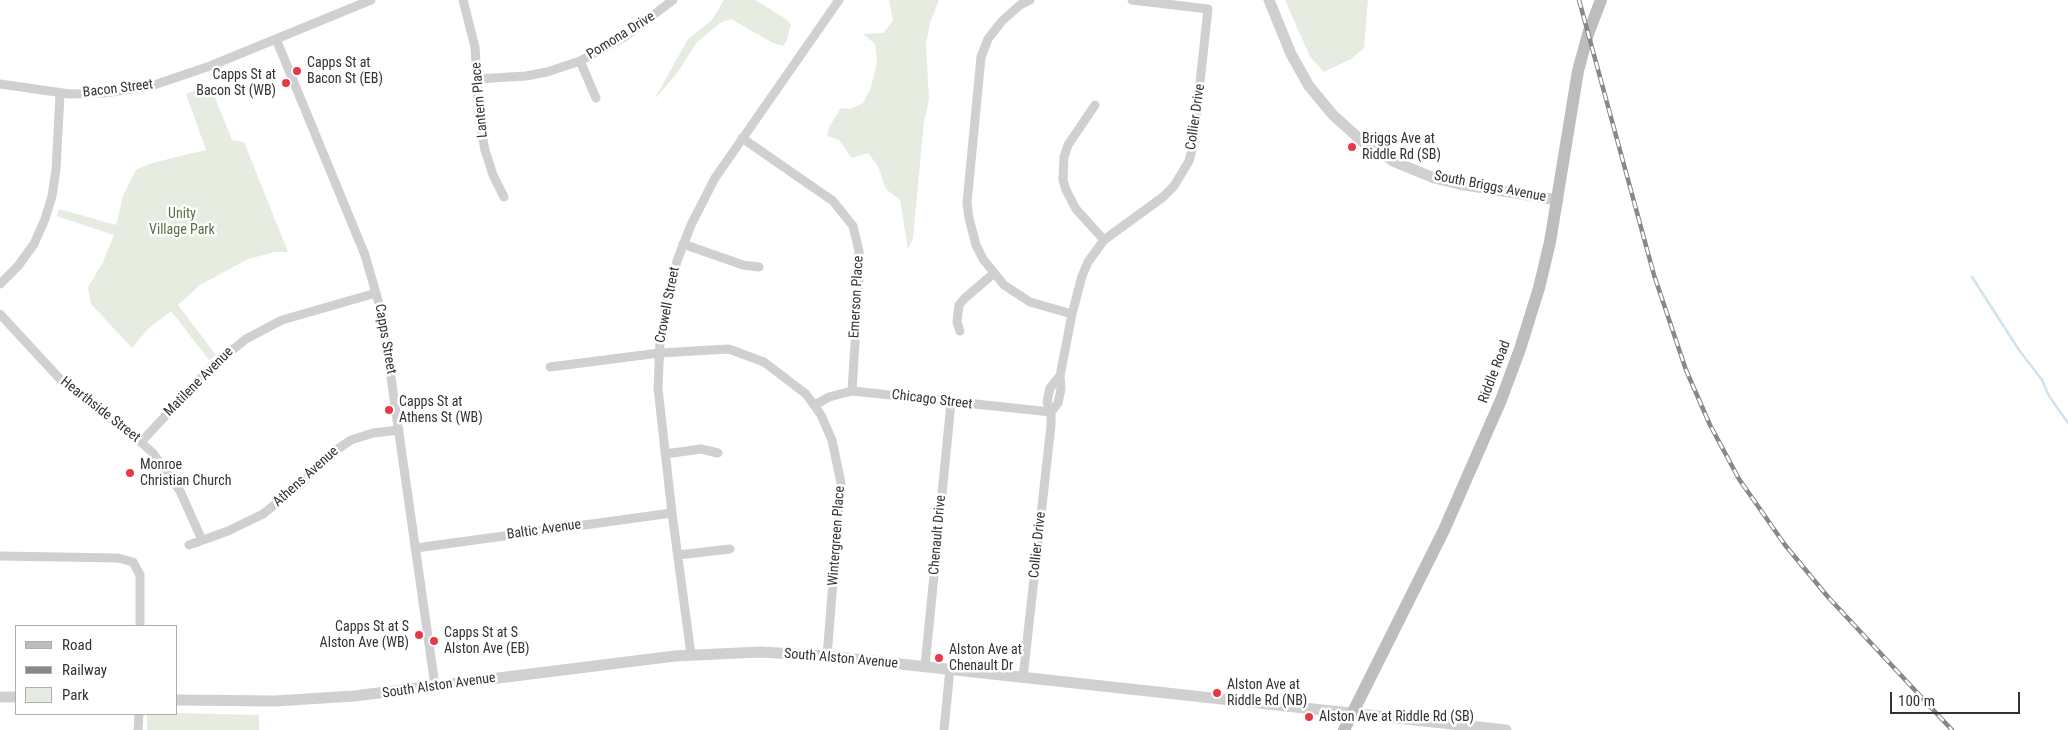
<!DOCTYPE html>
<style>
body{margin:0}
#map{position:relative;width:2068px;height:730px;overflow:hidden;background:#fff;font-family:"Roboto Condensed",sans-serif}
canvas{display:block}
.legend{position:absolute;left:15px;top:625px;width:162px;height:90px;box-sizing:border-box;background:#fff;border:1px solid #adadad;margin:0;padding:6px 9px;list-style:none;font-size:15px;color:#333}
.legend li{display:flex;align-items:center;gap:10px;height:25px}
.legend b{width:25px;border:1px solid #adadad}
.scale{position:absolute;left:1890px;top:692px;width:130px;height:22px;box-sizing:border-box;border:2px solid #333;border-top:0;padding-left:6px;font-size:15px;line-height:18px;white-space:nowrap;color:#333;-webkit-text-stroke:4px #fff;paint-order:stroke}
</style>
<div id="map">
<canvas width="2068" height="730"></canvas>
<ul class="legend">
<li><b style="height:6px;background:#bdbdbd"></b>Road</li>
<li><b style="height:6px;background:#888"></b>Railway</li>
<li><b style="height:14px;background:#e6ecdf"></b>Park</li>
</ul>
<div class="scale">100 m</div>
</div>
<script>
const c = document.querySelector('canvas').getContext('2d');
c.lineJoin = 'round';
function fill(path, color) {
  c.fillStyle = color;
  c.fill(path, 'evenodd');
}
function poly(rows) {
  const path = new Path2D();
  for (const r of rows) {
    path.moveTo(r[0], r[1]);
    for (let i = 2; i < r.length; i += 2) path.lineTo(r[i], r[i + 1]);
  }
  return path;
}
function stroke(path, color, width, dash) {
  c.strokeStyle = color;
  c.lineWidth = width;
  c.lineCap = dash ? 'butt' : 'round';
  c.setLineDash(dash || []);
  c.stroke(path);
}
function label(font, color, halo, rows, align = 'center') {
  c.font = font + ' "Roboto Condensed",sans-serif';
  c.lineWidth = 5;
  c.setLineDash([]);
  c.textBaseline = 'middle';
  c.strokeStyle = halo;
  c.fillStyle = color;
  for (const [text, x, y, turn = 0] of rows) {
    c.save();
    c.translate(x, y);
    c.rotate((+turn || 0) * Math.PI / 180);
    c.textAlign = isNaN(turn) ? turn : align;
    if (halo) c.strokeText(text, 0, 0);
    c.fillText(text, 0, 0);
    c.restore();
  }
}
const green = poly([
 [724,0,755,0,783,17,791,24,787,40,783,46,773,43,731,19,720,23,697,42,678,72,654,100,688,39,712,20],
 [889,0,939,0,930,23,926,44,929,100,924,121,913,238,908,250,900,200,886,189,878,166,868,153,852,158,839,140,827,136,829,127,841,108,850,109,863,103,871,87,877,63,875,44,863,34,883,33,893,21],
 [1285,0,1368,0,1364,48,1351,59,1324,72,1310,57],
 [210,85,232,140,244,142,288,252,275,252,248,259,200,285,178,305,216,355,209,360,171,311,148,329,132,348,91,304,88,287,103,262,114,235,57,216,59,209,116,225,123,196,136,170,152,163,206,150,186,94],
 [176,713,259,715,259,730,147,730,147,714]
]);
const stream = poly([
 [1972,277,2019,350,2042,380,2049,396,2068,423]
]);
const minor = poly([
 [463,0,475,47,479,117,485,150,493,175,504,197],
 [1030,0,1020,5,1002,21,988,39,981,57,967,203,969,218,976,245,983,259,1004,285,1030,302,1072,314],
 [276,39,365,255,382,314,435,686],
 [580,61,596,98],
 [477,79,526,76,547,72,580,61,626,36,673,0],
 [0,84,70,94,105,93,151,86,210,66,371,0],
 [1095,105,1068,145,1064,157,1063,180,1066,190,1076,209,1104,240],
 [742,138,833,201,853,226,859,251,859,280,852,391],
 [683,244,743,265,759,267],
 [0,284,18,266,34,244,45,219,52,196,56,170,60,94],
 [0,314,60,379,95,407,134,436,153,453,180,491,202,540],
 [960,331,957,322,959,305,965,298,993,274],
 [550,367,659,353,729,349,764,362,806,394,821,415,832,440,841,483,827,656],
 [815,405,829,397,852,391,1051,412],
 [1051,412,1058,403,1061,389,1060,376,1072,314,1082,276,1088,262,1104,240,1163,197,1174,186,1189,161,1193,146,1208,9,1132,0],
 [141,442,211,367,246,339,282,320,376,293],
 [665,454,701,449,718,453],
 [189,545,228,531,263,514,302,483,329,455,351,440,373,433,399,430],
 [416,548,672,513],
 [678,555,730,549],
 [0,556,118,558,133,562,140,575,140,626],
 [691,655,672,513,658,388,660,342,667,297,677,261,691,225,715,178,839,0],
 [925,666,951,403],
 [1023,678,1051,425,1051,412,1047,402,1050,388,1060,376],
 [138,730,139,714],
 [944,730,950,669]
]);
const tertiary = poly([
 [1269,0,1291,54,1309,86,1333,115,1363,142,1395,162,1434,178,1459,184,1558,200],
 [0,697,16,697],
 [176,700,275,701,354,696,675,656,761,652,827,656,1506,730]
]);
const secondary = poly([
 [1344,730,1444,530,1501,400,1520,349,1539,288,1550,242,1578,71,1588,34,1601,0]
]);
const rail = poly([
 [1579,0,1654,275,1686,370,1710,425,1739,479,1785,545,1828,597,1952,730]
]);
const markers = [
 [297,71,5,"#e63946"],
 [286,83,5,"#e63946"],
 [1352,147,5,"#e63946"],
 [389,410,5,"#e63946"],
 [130,473,5,"#e63946"],
 [419,635,5,"#e63946"],
 [434,641,5,"#e63946"],
 [939,658,5,"#e63946"],
 [1217,693,5,"#e63946"],
 [1309,717,5,"#e63946"]
];
const streetNames = [
 ["Pomona Drive",621,36,-32],
 ["Bacon Street",118,89,-7],
 ["Lantern Place",480,100,-95],
 ["Collier Drive",1196,117,-82],
 ["South Briggs Avenue",1490,187,11],
 ["Emerson Place",857,297,-87],
 ["Crowell Street",668,305,-79],
 ["Capps Street",385,339,80],
 ["Riddle Road",1495,372,-69],
 ["Matilene Avenue",199,382,-45],
 ["Chicago Street",932,400,7],
 ["Hearthside Street",100,410,38],
 ["Athens Avenue",306,477,-42],
 ["Baltic Avenue",544,530,-8],
 ["Chenault Drive",938,535,-85],
 ["Wintergreen Place",837,536,-86],
 ["Collier Drive",1038,545,-84],
 ["South Alston Avenue",841,659,5],
 ["South Alston Avenue",439,686,-8]
];
const poiNames = [
 ["Capps St at",307,63],
 ["Bacon St (EB)",307,79],
 ["Capps St at",276,75,"right"],
 ["Bacon St (WB)",276,91,"right"],
 ["Briggs Ave at",1362,139],
 ["Riddle Rd (SB)",1362,155],
 ["Capps St at",399,402],
 ["Athens St (WB)",399,418],
 ["Monroe",140,465],
 ["Christian Church",140,481],
 ["Capps St at S",409,627,"right"],
 ["Alston Ave (WB)",409,643,"right"],
 ["Capps St at S",444,633],
 ["Alston Ave (EB)",444,649],
 ["Alston Ave at",949,650],
 ["Chenault Dr",949,666],
 ["Alston Ave at",1227,685],
 ["Riddle Rd (NB)",1227,701],
 ["Alston Ave at Riddle Rd (SB)",1319,717]
];
const parkNames = [
 ["Unity",182,214],
 ["Village Park",182,230]
];
fill(green, '#e6ecdf');
stroke(stream, '#cfe2ee', 2.5);
stroke(minor, '#d0d0d0', 9);
stroke(tertiary, '#d0d0d0', 11);
stroke(secondary, '#bdbdbd', 12);
stroke(rail, '#888', 4.5);
stroke(rail, '#fff', 2.5, [8]);
for (const [x, y, r, color] of markers) {
  const dot = new Path2D();
  dot.arc(x, y, r, 0, 2 * Math.PI);
  c.fillStyle = color;
  c.fill(dot);
  stroke(dot, '#fff', 2);
}
label('14px', '#333', '#fff', streetNames);
label('14px', '#333', '#fff', poiNames, 'left');
label('14px', '#56703f', '#fff', parkNames);
</script>
